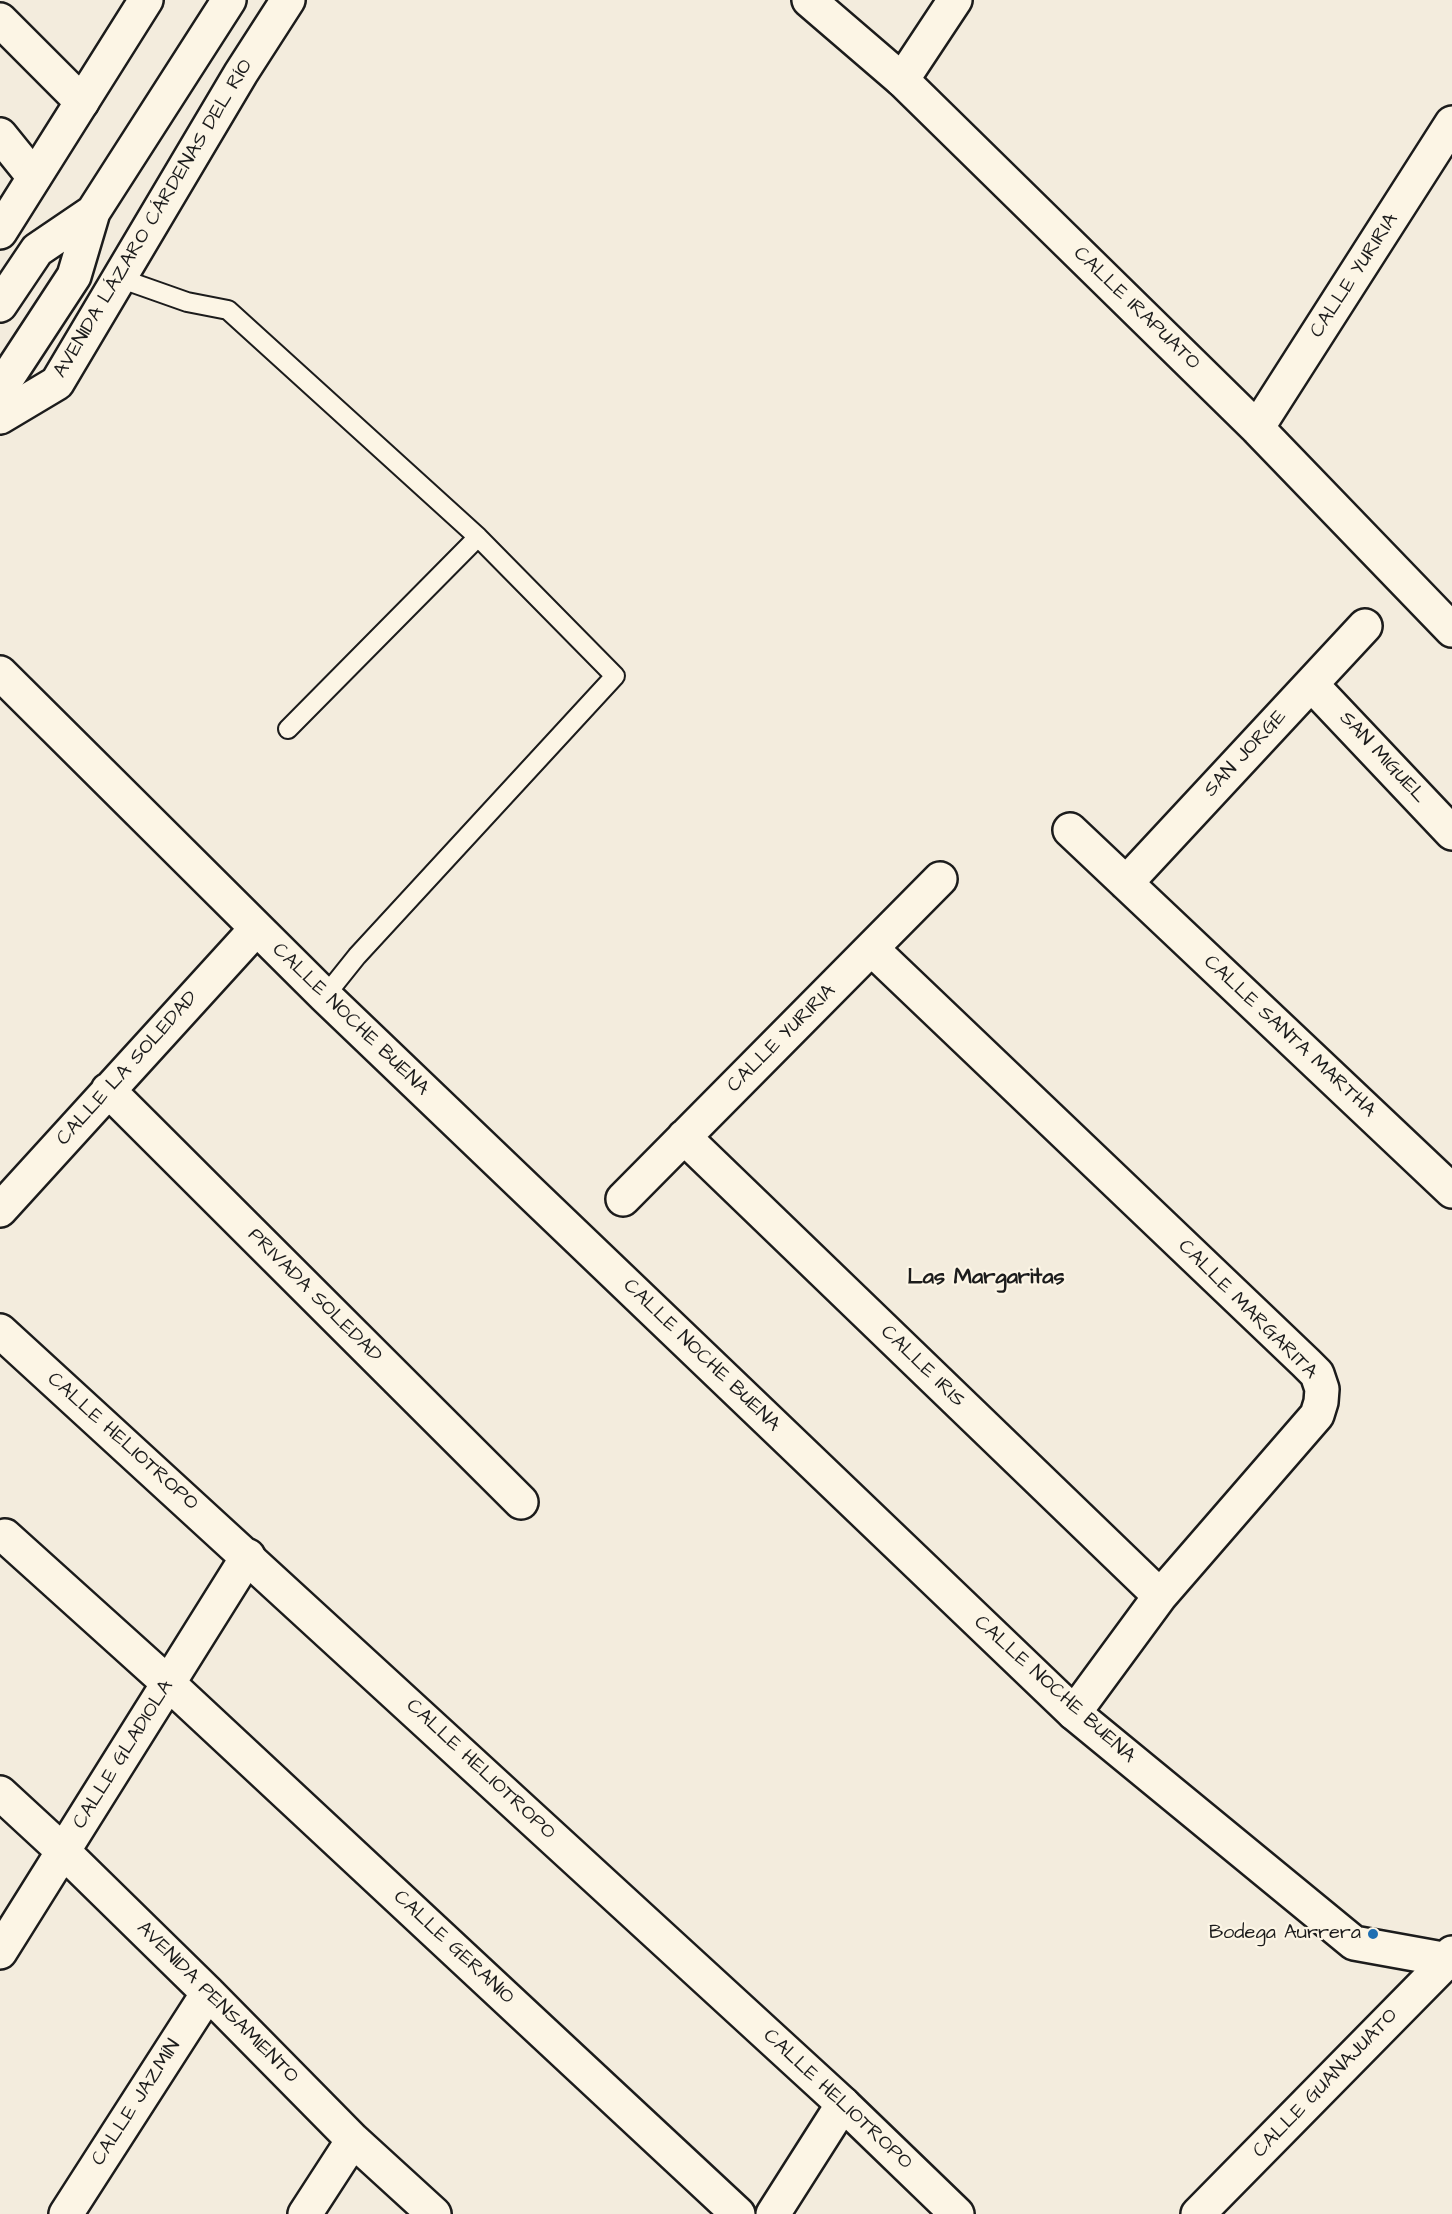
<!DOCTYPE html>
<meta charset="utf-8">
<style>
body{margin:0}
canvas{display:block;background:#f3ecdd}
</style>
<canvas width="1452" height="2214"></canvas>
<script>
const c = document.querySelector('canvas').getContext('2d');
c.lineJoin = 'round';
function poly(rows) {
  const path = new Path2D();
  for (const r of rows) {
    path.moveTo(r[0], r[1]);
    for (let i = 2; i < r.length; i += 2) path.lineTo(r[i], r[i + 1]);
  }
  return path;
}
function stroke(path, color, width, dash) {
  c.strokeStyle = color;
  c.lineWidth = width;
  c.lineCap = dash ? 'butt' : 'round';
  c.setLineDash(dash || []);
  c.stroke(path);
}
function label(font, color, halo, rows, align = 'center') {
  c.font = font + ' "Architects Daughter",sans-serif';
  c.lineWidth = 4.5;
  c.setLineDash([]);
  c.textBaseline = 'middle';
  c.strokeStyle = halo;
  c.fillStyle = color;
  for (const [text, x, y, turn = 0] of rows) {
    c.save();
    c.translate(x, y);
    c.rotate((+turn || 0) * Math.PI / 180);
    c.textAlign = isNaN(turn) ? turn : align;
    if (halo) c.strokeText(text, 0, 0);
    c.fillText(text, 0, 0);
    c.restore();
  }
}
const service = poly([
 [119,278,187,302,228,310,478,537,615,676,357,956,325,996],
 [288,729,478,537]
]);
const minor = poly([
 [0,20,82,102],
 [902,80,955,0],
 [0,135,34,177],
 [1311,684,1452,833],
 [1070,830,1452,1191],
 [1126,883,1365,626],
 [872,949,1306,1363,1317,1374,1322,1389,1321,1402,1317,1415,1160,1596,1074,1713],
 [108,1090,521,1502],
 [684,1137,1160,1596],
 [623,1199,940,879],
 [0,1210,256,929],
 [5,1536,168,1683,738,2214],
 [0,1793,64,1852,208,1993,353,2140,434,2214],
 [0,1952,248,1556],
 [66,2214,208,1993],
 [305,2214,353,2140],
 [773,2214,843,2104]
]);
const tertiary = poly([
 [809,0,902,80,1257,428,1452,630],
 [0,232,146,0],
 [0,417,57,383,241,73,288,0],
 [1257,428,1452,123],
 [1198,2214,1448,1960,1452,1953]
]);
const secondary = poly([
 [0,673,325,996,1074,1713,1354,1943,1448,1960,1452,1963],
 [0,1331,843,2104,957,2214]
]);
const primary = poly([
 [0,305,37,250,93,212],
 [0,389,74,276,93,212,229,0]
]);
const markers = [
 [1373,1934,6,"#1f6fb2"]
];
const streetNames = [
 ["AVENIDA LÁZARO CÁRDENAS DEL RÍO",154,219,-59],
 ["CALLE YURIRIA",1355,276,-57],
 ["CALLE IRAPUATO",1136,309,44],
 ["SAN JORGE",1246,754,-47],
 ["SAN MIGUEL",1382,758,47],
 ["CALLE NOCHE BUENA",350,1020,44],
 ["CALLE SANTA MARTHA",1289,1037,43],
 ["CALLE YURIRIA",782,1039,-45],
 ["CALLE LA SOLEDAD",128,1069,-48],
 ["PRIVADA SOLEDAD",314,1296,45],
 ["CALLE MARGARITA",1247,1310,45],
 ["CALLE NOCHE BUENA",701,1356,44],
 ["CALLE IRIS",922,1367,44],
 ["CALLE HELIOTROPO",122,1442,42],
 ["CALLE NOCHE BUENA",1054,1690,42],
 ["CALLE GLADIOLA",124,1755,-58],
 ["CALLE HELIOTROPO",480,1770,43],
 ["CALLE GERANIO",453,1948,43],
 ["AVENIDA PENSAMIENTO",217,2003,45],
 ["CALLE GUANAJUATO",1326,2084,-46],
 ["CALLE HELIOTROPO",837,2100,43],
 ["CALLE JAZMÍN",137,2103,-57]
];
const poiNames = [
 ["Bodega Aurrera",1361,1934]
];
const quarterNames = [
 ["Las Margaritas",986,1278]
];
stroke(service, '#1c1c1c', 22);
stroke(minor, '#1c1c1c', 38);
stroke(tertiary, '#1c1c1c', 38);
stroke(secondary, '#1c1c1c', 38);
stroke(primary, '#1c1c1c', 38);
stroke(service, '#fcf5e5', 18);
stroke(minor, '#fcf5e5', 33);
stroke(tertiary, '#fcf5e5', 33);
stroke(secondary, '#fcf5e5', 33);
stroke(primary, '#fcf5e5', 33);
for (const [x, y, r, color] of markers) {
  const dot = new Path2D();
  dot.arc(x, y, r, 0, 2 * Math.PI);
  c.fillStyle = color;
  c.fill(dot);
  stroke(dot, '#fcf5e5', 2);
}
label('20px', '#1c1c1c', '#fcf5e5', streetNames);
label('20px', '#1c1c1c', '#fcf5e5', poiNames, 'right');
label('bold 22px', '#1c1c1c', '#fcf5e5', quarterNames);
</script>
